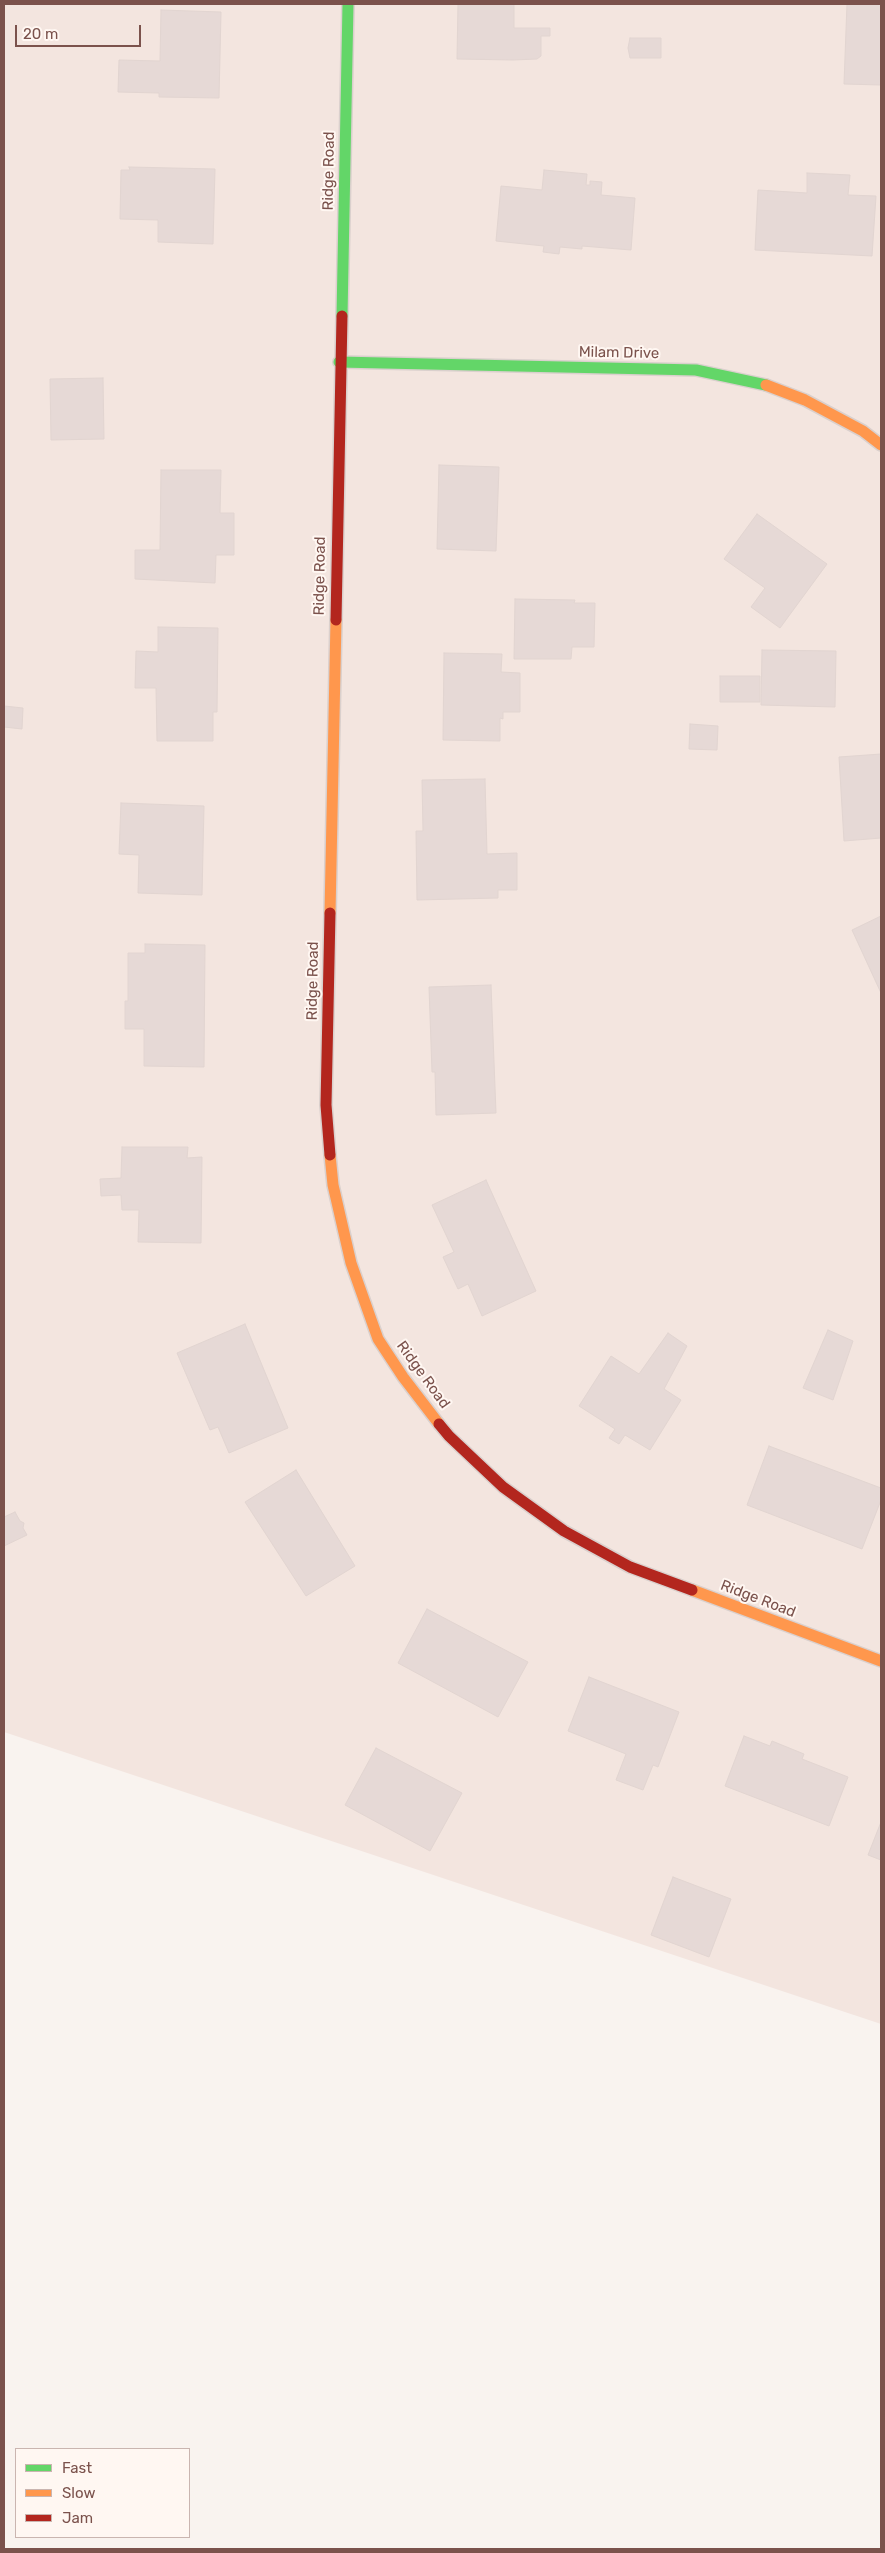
<!DOCTYPE html>
<style>
body{margin:0}
#map{position:relative;width:885px;height:2553px;overflow:hidden;background:#f9f3ef;font-family:Rubik,sans-serif}
canvas{display:block}
.frame{position:absolute;inset:0;border:5px solid #7b524c;pointer-events:none}
.legend{position:absolute;left:15px;top:2448px;width:175px;height:90px;box-sizing:border-box;background:#fff7f2;border:1px solid #cab5b0;margin:0;padding:6px 9px;list-style:none;font-size:15px;color:#7b524c}
.legend li{display:flex;align-items:center;gap:10px;height:25px}
.legend b{width:25px;border:1px solid #cab5b0}
.scale{position:absolute;left:15px;top:25px;width:126px;height:22px;box-sizing:border-box;border:2px solid #7b524c;border-top:0;padding-left:6px;font-size:15px;line-height:18px;white-space:nowrap;color:#7b524c;-webkit-text-stroke:4px #fff7f2;paint-order:stroke}
</style>
<div id="map">
<canvas width="885" height="2553"></canvas>
<div class="frame"></div>
<ul class="legend">
<li><b style="height:6px;background:#63d668"></b>Fast</li>
<li><b style="height:6px;background:#ff974d"></b>Slow</li>
<li><b style="height:6px;background:#b3261e"></b>Jam</li>
</ul>
<div class="scale">20 m</div>
</div>
<script>
const c = document.querySelector('canvas').getContext('2d');
c.lineJoin = 'round';
function fill(path, color) {
  c.fillStyle = color;
  c.fill(path, 'evenodd');
}
function poly(rows) {
  const path = new Path2D();
  for (const r of rows) {
    path.moveTo(r[0], r[1]);
    for (let i = 2; i < r.length; i += 2) path.lineTo(r[i], r[i + 1]);
  }
  return path;
}
function stroke(path, color, width, dash) {
  c.strokeStyle = color;
  c.lineWidth = width;
  c.lineCap = dash ? 'butt' : 'round';
  c.setLineDash(dash || []);
  c.stroke(path);
}
function label(font, color, halo, rows, align = 'center') {
  c.font = font + ' Rubik,sans-serif';
  c.lineWidth = 4;
  c.setLineDash([]);
  c.textBaseline = 'middle';
  c.strokeStyle = halo;
  c.fillStyle = color;
  for (const [text, x, y, turn = 0] of rows) {
    c.save();
    c.translate(x, y);
    c.rotate((+turn || 0) * Math.PI / 180);
    c.textAlign = isNaN(turn) ? turn : align;
    if (halo) c.strokeText(text, 0, 0);
    c.fillText(text, 0, 0);
    c.restore();
  }
}
const residential = poly([
 [4,4,881,4,881,2024,4,1732]
]);
const building = poly([
 [458,4,514,4,514,28,550,28,550,36,541,36,541,56,537,59,513,60,457,59,458,4],
 [847,4,881,4,881,85,844,84,847,4],
 [161,10,221,12,219,98,159,97,159,93,118,92,119,60,160,61,161,10],
 [630,38,661,38,661,58,630,58,628,48,630,38],
 [129,167,215,169,213,244,158,242,158,220,120,219,121,170,130,170,129,167],
 [544,170,587,174,586,185,590,185,590,181,602,182,601,195,635,198,631,250,582,246,582,249,560,247,559,254,543,252,544,246,496,241,501,186,542,190,544,170],
 [807,173,850,175,848,195,876,196,872,256,755,250,758,190,807,193,807,173],
 [103,378,104,439,51,440,50,379,103,378],
 [439,465,499,467,496,551,437,549,439,465],
 [161,470,221,470,220,513,234,513,234,555,216,555,215,583,135,579,135,550,160,550,161,470],
 [757,514,827,564,780,628,751,607,765,588,724,559,757,514],
 [515,599,575,600,574,603,595,603,594,647,572,647,571,659,514,659,515,599],
 [158,627,218,628,217,712,213,712,213,741,157,741,156,688,135,688,136,651,158,652,158,627],
 [762,650,836,651,835,707,761,705,762,650],
 [444,653,502,654,501,672,520,673,520,712,503,712,503,719,500,718,500,741,443,740,444,653],
 [720,676,760,676,760,702,720,702,720,676],
 [4,706,23,708,22,729,4,727,4,706],
 [690,724,718,726,717,750,689,749,690,724],
 [881,754,881,838,844,841,839,757,881,754],
 [485,779,487,854,517,853,517,890,498,890,498,898,417,900,416,831,423,831,422,780,485,779],
 [121,803,204,806,202,895,138,893,139,855,119,854,121,803],
 [881,916,881,993,852,930,881,916],
 [145,944,205,945,204,1067,144,1066,144,1029,125,1029,125,1001,128,1001,128,953,145,953,145,944],
 [491,985,496,1113,436,1115,435,1072,432,1072,429,987,491,985],
 [122,1147,188,1147,187,1158,202,1157,201,1243,138,1242,139,1210,122,1210,121,1195,101,1196,100,1179,121,1178,122,1147],
 [486,1180,536,1291,482,1316,468,1284,458,1289,443,1257,454,1252,432,1205,486,1180],
 [245,1324,288,1428,229,1453,218,1427,210,1430,177,1353,245,1324],
 [828,1330,853,1341,833,1400,803,1388,828,1330],
 [668,1333,687,1346,664,1389,681,1400,650,1450,625,1435,619,1444,609,1438,615,1429,579,1406,611,1356,639,1374,668,1333],
 [769,1446,881,1488,881,1500,862,1549,747,1505,769,1446],
 [296,1470,355,1566,306,1596,245,1502,296,1470],
 [15,1512,20,1521,24,1523,23,1528,27,1535,4,1546,4,1517,15,1512],
 [427,1609,528,1662,498,1717,398,1663,427,1609],
 [589,1677,679,1712,658,1767,653,1765,643,1790,616,1780,626,1754,568,1731,589,1677],
 [744,1736,770,1746,772,1741,804,1754,802,1759,848,1777,829,1826,725,1786,744,1736],
 [376,1748,462,1793,430,1851,345,1805,376,1748],
 [881,1822,881,1860,868,1855,881,1822],
 [673,1877,731,1899,709,1957,651,1935,673,1877]
]);
const fast = poly([
 [342,316,348,4],
 [339,362,696,370,766,385]
]);
const slow = poly([
 [766,385,805,400,863,431,881,445],
 [330,913,336,620],
 [330,1155,333,1185,351,1263,378,1339,403,1377,439,1424],
 [692,1590,881,1661]
]);
const jam = poly([
 [336,620,342,316],
 [330,913,326,1105,330,1155],
 [439,1424,449,1436,503,1487,564,1531,630,1567,692,1590]
]);
const streetNames = [
 ["Ridge Road",329,171,-89],
 ["Milam Drive",619,353,1],
 ["Ridge Road",320,576,-89],
 ["Ridge Road",313,981,-89],
 ["Ridge Road",423,1375,54],
 ["Ridge Road",758,1599,21]
];
fill(residential, '#f3e5df');
fill(building, '#e6d9d6');
stroke(building, '#e2d5d1', 1);
stroke(fast, '#dad0cd', 14);
stroke(slow, '#dad0cd', 14);
stroke(jam, '#dad0cd', 14);
stroke(fast, '#63d668', 11);
stroke(slow, '#ff974d', 11);
stroke(jam, '#b3261e', 11);
label('15px', '#7b524c', '#fff7f2', streetNames);
</script>
